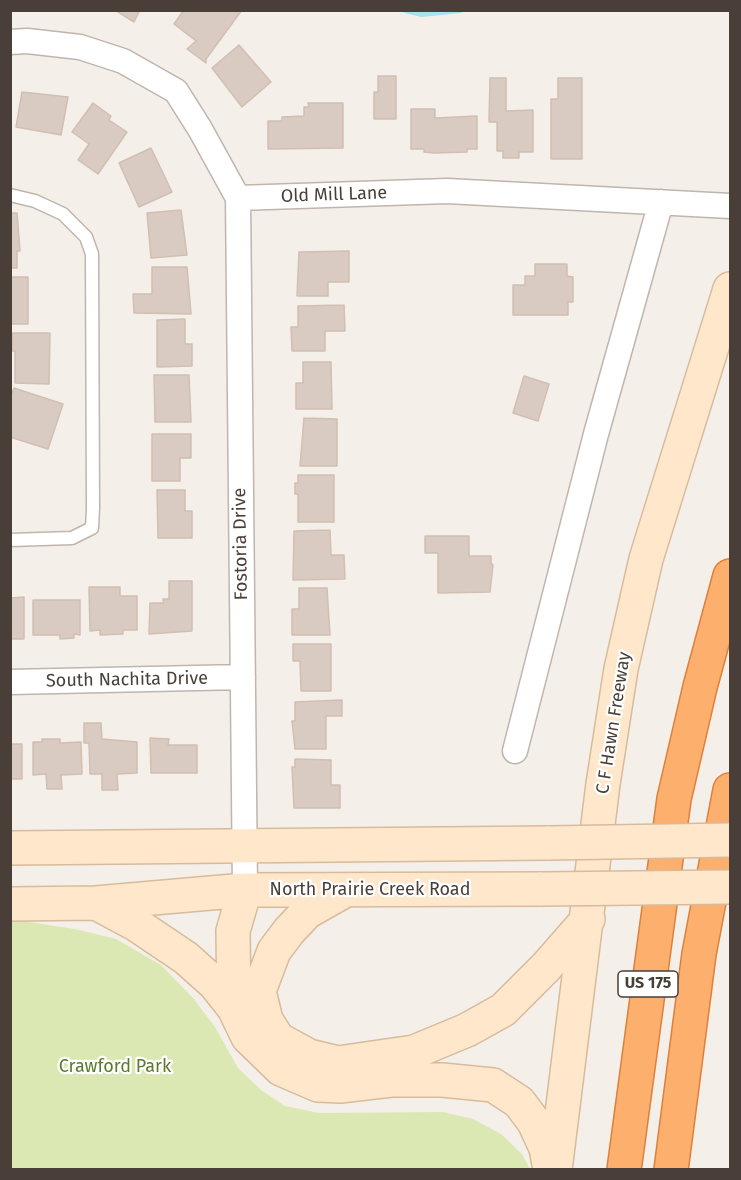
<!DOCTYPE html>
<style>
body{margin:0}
#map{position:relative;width:741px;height:1180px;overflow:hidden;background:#f5efea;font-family:"Fira Sans",sans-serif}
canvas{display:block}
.frame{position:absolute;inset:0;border:12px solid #493f38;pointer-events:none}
</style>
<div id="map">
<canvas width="741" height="1180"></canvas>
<div class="frame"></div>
</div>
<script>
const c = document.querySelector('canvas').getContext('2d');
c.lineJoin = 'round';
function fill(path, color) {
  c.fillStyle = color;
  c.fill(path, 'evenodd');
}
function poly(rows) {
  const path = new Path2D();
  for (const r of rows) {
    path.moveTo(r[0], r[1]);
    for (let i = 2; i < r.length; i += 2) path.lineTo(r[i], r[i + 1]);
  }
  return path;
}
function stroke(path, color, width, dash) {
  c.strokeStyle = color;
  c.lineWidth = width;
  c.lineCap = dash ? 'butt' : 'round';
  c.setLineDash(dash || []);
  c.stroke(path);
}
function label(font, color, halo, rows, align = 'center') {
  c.font = font + ' "Fira Sans",sans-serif';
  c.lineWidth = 4.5;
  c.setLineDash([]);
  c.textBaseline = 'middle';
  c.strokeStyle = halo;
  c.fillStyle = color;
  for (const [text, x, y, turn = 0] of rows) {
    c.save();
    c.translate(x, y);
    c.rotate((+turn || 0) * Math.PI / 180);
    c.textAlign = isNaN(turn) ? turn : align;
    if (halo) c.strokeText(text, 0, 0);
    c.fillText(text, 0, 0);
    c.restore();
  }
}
const green = poly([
 [11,922,29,922,75,929,116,939,161,965,193,998,215,1027,238,1068,261,1090,285,1106,319,1113,443,1112,473,1119,501,1134,522,1154,530,1169,11,1169]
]);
const stream = poly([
 [405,10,422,14,460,10]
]);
const building = poly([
 [115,10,140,10,134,22,115,10],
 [184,10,242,10,206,59,206,63,187,49,196,41,174,24,184,10],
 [239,45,271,82,242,107,212,68,239,45],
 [378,76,396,76,396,119,374,119,374,92,378,92,378,76],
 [490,78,506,78,506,111,533,110,533,152,519,152,519,158,503,158,503,151,497,151,497,122,489,122,490,78],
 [558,78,582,78,582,159,551,159,551,99,558,99,558,78],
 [22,92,68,97,61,135,16,127,22,92],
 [93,103,111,116,109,120,127,132,98,174,78,160,89,144,72,132,93,103],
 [308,103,343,103,343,148,268,149,268,121,282,121,282,117,304,116,304,107,309,107,308,103],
 [411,109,435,109,435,118,477,116,477,149,467,149,467,152,434,153,424,152,424,149,411,149,411,109],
 [151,148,172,192,139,207,119,163,151,148],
 [181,210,187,255,151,258,147,213,181,210],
 [10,213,17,213,20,251,17,251,17,268,10,268,10,213],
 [349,251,349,282,328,282,328,296,297,296,299,252,349,251],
 [535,264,567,264,567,276,573,277,573,302,568,302,568,315,513,315,513,285,525,285,525,276,535,276,535,264],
 [152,267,187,267,191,314,134,313,133,294,152,294,152,267],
 [10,277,28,277,28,324,10,324,10,277],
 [344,305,345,331,325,331,325,351,292,351,291,327,298,327,298,306,344,305],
 [185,319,185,344,192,344,192,366,157,367,157,320,185,319],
 [12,333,50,333,49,384,15,383,15,351,12,351,12,333],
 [303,362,331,362,332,409,296,409,296,383,303,383,303,362],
 [154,375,189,375,191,422,155,422,154,375],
 [524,376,549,384,538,421,513,413,524,376],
 [14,388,63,404,48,449,10,437,10,398,14,388],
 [304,418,337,419,337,466,300,466,304,418],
 [152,434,191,434,191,458,180,458,180,481,152,481,152,434],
 [298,475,334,475,334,522,298,522,298,494,295,494,295,483,298,483,298,475],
 [157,490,185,490,185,511,192,511,192,538,158,538,157,490],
 [330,530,331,555,344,555,345,579,293,580,294,531,330,530],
 [425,536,469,536,469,556,491,556,491,563,493,565,490,592,438,593,438,553,425,553,425,536],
 [169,581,192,581,192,631,149,634,150,603,164,603,163,599,169,599,169,581],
 [89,587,120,587,120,596,137,596,137,630,123,630,123,634,100,635,100,630,90,631,89,587],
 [299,588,327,588,330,635,292,635,292,609,299,609,299,588],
 [24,597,24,639,10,639,10,598,24,597],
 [33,600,80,600,80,635,74,634,74,638,60,639,60,635,33,635,33,600],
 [293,644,331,644,331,691,301,691,300,661,293,661,293,644],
 [342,700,342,716,326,716,326,749,295,749,292,721,295,721,295,702,342,700],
 [84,723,101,723,102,739,137,742,137,773,117,774,118,790,102,790,102,774,90,774,89,743,84,743,84,723],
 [150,738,169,739,168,745,197,745,197,773,151,773,150,738],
 [42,739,60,739,60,743,81,742,82,774,61,775,62,789,47,789,46,774,33,775,33,742,42,742,42,739],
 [10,744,22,744,22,779,10,779,10,744],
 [295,759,331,760,331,785,340,785,340,808,294,808,292,767,295,767,295,759]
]);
const service = poly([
 [10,195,35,201,63,214,86,237,92,254,93,508,92,528,72,538,10,540]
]);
const minor = poly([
 [10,42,27,41,80,47,123,61,176,91,200,129,238,198,245,890],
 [238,198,447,191,730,206],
 [10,682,243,677],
 [515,751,596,434,661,202]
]);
const secondary = poly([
 [10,848,550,843],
 [344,891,307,912,289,931,274,951,259,991,266,1020,278,1039,309,1056,338,1063,414,1052,467,1030,503,1010,546,967,588,919],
 [96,903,137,925,186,958,215,984,234,1008,248,1037,281,1069,318,1085,340,1086,391,1080,442,1080,493,1085,519,1102,534,1122,546,1148,550,1170],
 [10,904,96,903,245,890,542,889],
 [234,1008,233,931,245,890],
 [555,1170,603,784,621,669,646,559,730,289]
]);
const motorway = poly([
 [624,1170,674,799,700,687,730,576],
 [671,1170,699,954,730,790]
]);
const secondaryBridge = poly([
 [550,843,730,840],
 [542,889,730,887]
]);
const shields = [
 [648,984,60]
];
const shieldNames = [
 ["US 175",648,984]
];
const streetNames = [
 ["Old Mill Lane",334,195,-2],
 ["Fostoria Drive",241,544,-91],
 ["South Nachita Drive",127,680,-1],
 ["C F Hawn Freeway",614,723,-81],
 ["North Prairie Creek Road",370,890]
];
const parkNames = [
 ["Crawford Park",115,1067]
];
fill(green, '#dbe8b3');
stroke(stream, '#a7e2f0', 6);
fill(building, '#d9cbc2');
stroke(building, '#d1bfb2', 1.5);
stroke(service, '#c0b5ac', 15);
stroke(minor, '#c0b5ac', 27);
stroke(secondary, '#d7bb9c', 36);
stroke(motorway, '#dd803c', 36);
stroke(service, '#fff', 12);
stroke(minor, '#fff', 24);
stroke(secondary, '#fee7cb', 33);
stroke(motorway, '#fdaf6d', 33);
stroke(secondaryBridge, '#d7bb9c', 36, []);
stroke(secondaryBridge, '#fee7cb', 33);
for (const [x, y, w] of shields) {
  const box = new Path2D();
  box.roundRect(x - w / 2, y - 13, w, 26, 4.5);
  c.fillStyle = '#fff';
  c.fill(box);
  stroke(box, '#493f38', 1.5);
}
label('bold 16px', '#493f38', null, shieldNames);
label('18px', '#493f38', '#fff', streetNames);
label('18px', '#5a7b2b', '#fff', parkNames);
</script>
